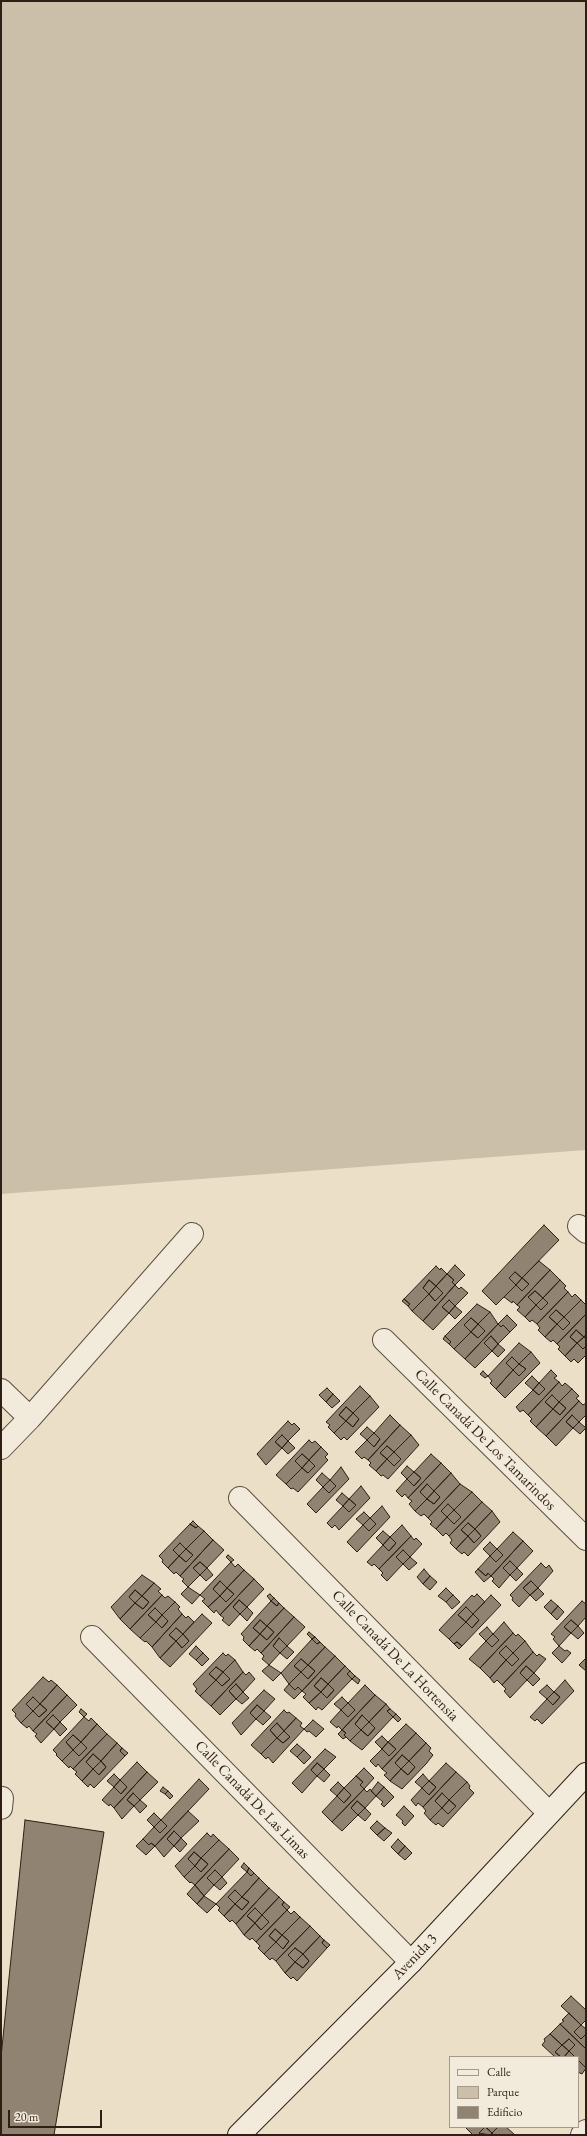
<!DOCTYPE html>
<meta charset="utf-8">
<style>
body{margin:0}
#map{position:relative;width:587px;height:2136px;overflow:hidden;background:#ebe0c7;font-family:"EB Garamond",serif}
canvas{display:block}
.frame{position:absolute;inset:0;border:2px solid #2e1e14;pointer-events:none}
.legend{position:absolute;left:449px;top:2056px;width:130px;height:72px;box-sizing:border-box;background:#f2ebdb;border:1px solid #a4998b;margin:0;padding:5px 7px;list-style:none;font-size:12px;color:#2e1e14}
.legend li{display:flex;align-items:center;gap:8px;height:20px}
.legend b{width:20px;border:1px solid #a4998b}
.scale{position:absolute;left:8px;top:2110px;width:94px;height:18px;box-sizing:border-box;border:2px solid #2e1e14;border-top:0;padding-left:5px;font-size:12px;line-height:14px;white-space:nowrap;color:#2e1e14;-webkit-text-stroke:3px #f2ebdb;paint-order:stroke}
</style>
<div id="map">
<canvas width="587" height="2136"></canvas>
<div class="frame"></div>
<ul class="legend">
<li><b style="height:5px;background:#f2ebdb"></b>Calle</li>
<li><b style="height:11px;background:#cbbfa9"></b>Parque</li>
<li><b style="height:11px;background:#908371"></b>Edificio</li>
</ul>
<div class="scale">20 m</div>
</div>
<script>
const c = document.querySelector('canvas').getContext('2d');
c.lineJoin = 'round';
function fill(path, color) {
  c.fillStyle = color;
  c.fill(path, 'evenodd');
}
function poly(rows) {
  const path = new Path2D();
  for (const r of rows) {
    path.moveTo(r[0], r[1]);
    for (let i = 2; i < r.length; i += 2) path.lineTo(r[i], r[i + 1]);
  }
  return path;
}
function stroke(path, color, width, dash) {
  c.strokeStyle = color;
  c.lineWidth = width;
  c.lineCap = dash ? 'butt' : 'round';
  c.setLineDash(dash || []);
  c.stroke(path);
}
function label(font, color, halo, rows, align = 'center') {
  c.font = font + ' "EB Garamond",serif';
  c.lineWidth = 4;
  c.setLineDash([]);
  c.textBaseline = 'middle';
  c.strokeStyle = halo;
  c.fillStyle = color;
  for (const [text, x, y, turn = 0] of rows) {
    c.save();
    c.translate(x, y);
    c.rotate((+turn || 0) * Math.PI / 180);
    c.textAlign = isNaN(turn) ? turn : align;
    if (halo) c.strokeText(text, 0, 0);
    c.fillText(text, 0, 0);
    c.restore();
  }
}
const green = poly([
 [1,1,586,1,586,1150,1,1194]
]);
const building = poly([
 [544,1225,559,1240,522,1278,515,1272,509,1278,516,1285,496,1305,482,1291,544,1225],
 [539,1261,550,1270,517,1305,513,1301,512,1303,504,1297,516,1285,522,1291,529,1284,522,1278,539,1261],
 [455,1265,465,1275,455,1285,452,1282,454,1280,447,1274,455,1265],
 [436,1266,440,1270,441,1268,447,1274,436,1286,429,1280,423,1288,429,1294,412,1311,408,1306,410,1304,404,1299,436,1266],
 [550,1270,560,1280,543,1298,535,1291,528,1297,536,1305,525,1317,517,1310,520,1307,517,1305,550,1270],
 [515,1272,522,1278,516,1285,509,1278,515,1272],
 [447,1274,454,1280,452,1282,455,1285,423,1321,412,1311,429,1294,435,1301,443,1293,436,1286,447,1274],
 [522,1278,529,1284,522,1291,516,1285,522,1278],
 [429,1280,436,1286,429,1294,423,1288,429,1280],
 [560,1280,566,1286,564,1288,568,1292,537,1324,532,1320,530,1322,525,1317,536,1305,541,1310,548,1303,543,1298,560,1280],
 [455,1285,459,1289,461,1287,468,1293,455,1306,449,1300,442,1307,449,1313,433,1330,423,1321,455,1285],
 [436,1286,443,1293,435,1301,429,1294,436,1286],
 [535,1291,543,1298,536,1305,528,1297,535,1291],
 [568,1292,572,1297,575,1294,581,1300,564,1317,556,1310,549,1317,557,1324,545,1337,538,1330,540,1328,537,1324,568,1292],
 [543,1298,548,1303,541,1310,536,1305,543,1298],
 [404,1299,410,1304,408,1306,402,1301,404,1299],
 [449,1300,455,1306,449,1313,442,1307,449,1300],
 [581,1300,586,1305,586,1314,557,1344,553,1340,551,1342,545,1337,557,1324,563,1330,570,1323,564,1317,581,1300],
 [477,1304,490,1312,478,1324,471,1318,464,1325,471,1332,454,1349,449,1344,451,1342,445,1336,477,1304],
 [455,1306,462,1312,455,1319,449,1313,455,1306],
 [556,1310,564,1317,557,1324,549,1317,556,1310],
 [490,1312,498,1324,465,1359,454,1349,471,1332,478,1338,485,1331,478,1324,490,1312],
 [586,1314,586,1334,584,1337,576,1330,570,1337,577,1343,565,1356,558,1349,560,1347,557,1344,586,1314],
 [507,1315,517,1325,510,1332,503,1325,501,1327,498,1324,507,1315],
 [564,1317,570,1323,563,1330,557,1324,564,1317],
 [471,1318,478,1324,471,1332,464,1325,471,1318],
 [478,1324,485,1331,478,1338,471,1332,478,1324],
 [498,1324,501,1327,503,1325,510,1332,498,1344,491,1336,484,1343,492,1351,475,1368,465,1359,498,1324],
 [576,1330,584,1337,577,1343,570,1337,576,1330],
 [445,1336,451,1342,449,1344,443,1339,445,1336],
 [491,1336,498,1344,492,1351,484,1343,491,1336],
 [584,1337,586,1339,586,1346,583,1349,577,1343,584,1337],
 [519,1343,531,1352,519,1364,512,1357,506,1363,513,1370,496,1389,490,1383,492,1381,488,1376,519,1343],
 [577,1343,583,1349,586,1346,586,1355,578,1363,574,1359,571,1362,565,1356,577,1343],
 [498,1344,505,1350,498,1357,492,1351,498,1344],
 [531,1352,540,1363,505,1398,496,1389,513,1370,519,1376,526,1369,519,1364,531,1352],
 [512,1357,519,1364,513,1370,506,1363,512,1357],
 [519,1364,526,1369,519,1376,513,1370,519,1364],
 [551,1370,557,1376,554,1378,559,1382,528,1415,523,1410,520,1412,516,1407,533,1390,539,1395,545,1389,539,1383,551,1370],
 [483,1371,488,1376,485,1378,480,1374,483,1371],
 [532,1376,539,1383,533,1390,525,1383,532,1376],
 [559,1382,562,1386,565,1383,572,1389,559,1402,552,1395,545,1402,553,1409,536,1427,530,1421,532,1419,528,1415,559,1382],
 [539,1383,545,1389,539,1395,533,1390,539,1383],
 [360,1386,370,1396,353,1413,346,1407,339,1415,346,1421,334,1433,328,1427,330,1425,326,1422,360,1386],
 [327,1388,333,1394,326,1402,319,1395,327,1388],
 [572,1389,579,1396,576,1398,579,1401,546,1436,536,1427,553,1409,560,1415,566,1408,559,1402,572,1389],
 [333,1394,340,1401,332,1408,326,1402,333,1394],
 [552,1395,559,1402,553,1409,545,1402,552,1395],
 [370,1396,379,1407,347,1440,344,1437,341,1440,334,1433,346,1421,353,1427,359,1419,353,1413,370,1396],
 [579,1401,583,1405,586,1403,586,1415,579,1422,572,1415,566,1422,573,1428,556,1446,546,1436,579,1401],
 [559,1402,566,1408,560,1415,553,1409,559,1402],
 [346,1407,353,1413,346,1421,339,1415,346,1407],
 [353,1413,359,1419,353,1427,346,1421,353,1413],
 [390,1415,400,1425,368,1460,364,1457,362,1459,355,1452,367,1440,374,1447,380,1439,374,1433,390,1415],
 [572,1415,579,1422,573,1428,566,1422,572,1415],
 [288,1421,292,1425,294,1423,300,1429,288,1441,282,1435,275,1442,282,1448,266,1465,257,1454,288,1421],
 [579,1422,586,1428,580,1434,573,1428,579,1422],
 [400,1425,411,1435,394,1452,387,1446,380,1453,387,1459,376,1471,369,1465,371,1463,368,1460,400,1425],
 [367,1427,374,1433,367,1440,360,1434,367,1427],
 [374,1433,380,1439,374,1447,367,1440,374,1433],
 [282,1435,288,1441,282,1448,275,1442,282,1435],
 [411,1435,419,1445,388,1479,383,1475,381,1476,376,1471,387,1459,394,1466,401,1459,394,1452,411,1435],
 [309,1440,312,1443,315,1441,321,1447,309,1460,302,1454,295,1461,302,1468,286,1484,276,1475,309,1440],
 [288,1441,295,1448,288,1454,282,1448,288,1441],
 [387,1446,394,1452,387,1459,380,1453,387,1446],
 [321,1447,328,1454,325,1457,328,1460,298,1492,293,1488,291,1489,286,1484,302,1468,308,1473,315,1466,309,1460,321,1447],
 [394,1452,401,1459,394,1466,387,1459,394,1452],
 [302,1454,309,1460,302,1468,295,1461,302,1454],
 [431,1454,441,1463,408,1498,405,1494,402,1497,396,1491,407,1479,414,1486,421,1478,414,1472,431,1454],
 [309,1460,315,1466,308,1473,302,1468,309,1460],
 [441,1463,451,1473,434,1491,427,1484,420,1492,427,1499,415,1511,409,1504,412,1501,408,1498,441,1463],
 [407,1466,414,1472,407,1479,401,1473,407,1466],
 [341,1467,349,1479,316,1513,307,1504,323,1487,329,1493,336,1486,330,1480,341,1467],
 [414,1472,421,1478,414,1486,407,1479,414,1472],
 [322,1473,330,1480,323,1487,316,1480,322,1473],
 [451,1473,460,1484,428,1518,424,1514,421,1516,415,1511,427,1499,434,1504,440,1497,434,1491,451,1473],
 [330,1480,336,1486,329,1493,323,1487,330,1480],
 [427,1484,434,1491,427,1499,420,1492,427,1484],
 [460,1484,472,1492,454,1510,448,1504,441,1511,447,1517,436,1529,430,1524,432,1522,428,1518,460,1484],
 [361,1486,370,1498,339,1530,335,1525,332,1528,327,1523,343,1506,349,1512,356,1505,349,1499,361,1486],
 [434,1491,440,1497,434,1504,427,1499,434,1491],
 [472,1492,482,1502,449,1536,446,1533,443,1536,436,1529,447,1517,454,1524,461,1517,454,1510,472,1492],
 [342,1493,349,1499,343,1506,336,1500,342,1493],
 [349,1499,356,1505,349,1512,343,1506,349,1499],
 [482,1502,492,1511,475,1529,468,1523,461,1530,468,1536,456,1549,450,1543,452,1540,449,1536,482,1502],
 [448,1504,454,1510,447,1517,441,1511,448,1504],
 [382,1506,390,1517,357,1552,347,1542,363,1525,369,1531,376,1524,370,1518,382,1506],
 [454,1510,461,1517,454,1524,447,1517,454,1510],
 [492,1511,500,1522,468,1556,464,1552,462,1554,456,1549,468,1536,474,1543,481,1536,475,1529,492,1511],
 [364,1512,370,1518,363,1525,356,1519,364,1512],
 [370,1518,376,1524,369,1531,363,1525,370,1518],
 [193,1521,198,1526,196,1528,190,1524,193,1521],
 [468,1523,475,1529,468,1536,461,1530,468,1523],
 [190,1524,196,1528,198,1526,204,1531,186,1549,180,1543,173,1550,179,1556,168,1568,162,1562,163,1560,159,1556,190,1524],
 [402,1525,411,1536,379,1569,374,1564,372,1566,367,1562,383,1545,389,1551,396,1543,390,1537,402,1525],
 [475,1529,481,1536,474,1543,468,1536,475,1529],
 [204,1531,213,1540,180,1576,176,1572,174,1574,168,1568,179,1556,186,1562,193,1555,186,1549,204,1531],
 [383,1531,390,1537,383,1545,376,1538,383,1531],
 [513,1532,523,1541,491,1576,488,1573,486,1576,478,1569,490,1556,496,1562,503,1555,497,1549,513,1532],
 [411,1536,414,1540,416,1538,422,1544,410,1557,403,1550,396,1557,403,1564,387,1581,381,1575,383,1573,379,1569,411,1536],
 [390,1537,396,1543,389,1551,383,1545,390,1537],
 [213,1540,224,1550,207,1568,200,1562,193,1568,200,1575,188,1587,182,1581,184,1579,180,1576,213,1540],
 [523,1541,533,1551,517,1568,510,1561,503,1568,510,1575,499,1588,492,1581,494,1579,491,1576,523,1541],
 [490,1542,497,1549,490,1556,483,1549,490,1542],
 [180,1543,186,1549,179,1556,173,1550,180,1543],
 [186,1549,193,1555,186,1562,179,1556,186,1549],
 [497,1549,503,1555,496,1562,490,1556,497,1549],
 [403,1550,410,1557,403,1564,396,1557,403,1550],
 [228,1555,234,1560,231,1562,226,1557,228,1555],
 [410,1557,417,1563,409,1570,403,1564,410,1557],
 [510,1561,517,1568,510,1575,503,1568,510,1561],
 [200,1562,207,1568,200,1575,193,1568,200,1562],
 [231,1562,235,1567,238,1564,244,1570,227,1588,220,1581,213,1589,220,1596,208,1607,202,1601,205,1599,200,1595,231,1562],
 [541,1563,546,1568,549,1565,553,1571,538,1588,531,1581,523,1588,530,1595,519,1607,512,1600,513,1598,510,1595,541,1563],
 [207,1568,213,1575,206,1581,200,1575,207,1568],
 [517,1568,523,1574,516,1581,510,1575,517,1568],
 [424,1569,430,1576,423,1584,417,1577,424,1569],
 [478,1569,486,1576,488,1573,491,1576,484,1582,475,1572,478,1569],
 [244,1570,254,1579,220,1615,216,1610,214,1613,208,1607,220,1596,226,1602,234,1594,227,1588,244,1570],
 [142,1575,154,1583,142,1596,135,1590,129,1597,135,1603,120,1619,111,1607,142,1575],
 [430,1576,437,1582,430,1590,423,1584,430,1576],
 [254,1579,264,1589,247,1607,239,1600,233,1607,240,1614,229,1626,222,1620,224,1618,220,1615,254,1579],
 [220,1581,227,1588,220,1596,213,1589,220,1581],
 [531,1581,538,1588,530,1595,523,1588,531,1581],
 [154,1583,161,1589,158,1591,162,1595,130,1629,120,1619,135,1603,143,1609,149,1602,142,1596,154,1583],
 [188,1587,200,1595,192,1604,181,1594,188,1587],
 [227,1588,234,1594,226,1602,220,1596,227,1588],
 [446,1588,453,1595,446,1602,438,1596,446,1588],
 [538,1588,544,1594,536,1601,530,1595,538,1588],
 [135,1590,142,1596,135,1603,129,1597,135,1590],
 [270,1594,274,1598,271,1601,267,1596,270,1594],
 [477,1594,485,1602,473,1614,466,1607,458,1615,466,1622,449,1639,439,1630,472,1595,474,1597,477,1594],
 [162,1595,165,1598,168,1596,175,1602,162,1615,155,1608,148,1615,156,1622,140,1638,130,1629,162,1595],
 [453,1595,460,1602,452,1609,446,1602,453,1595],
 [491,1595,501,1605,462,1646,457,1642,454,1644,449,1639,466,1622,472,1628,479,1620,473,1614,491,1595],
 [142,1596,149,1602,143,1609,135,1603,142,1596],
 [274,1598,279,1603,277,1606,271,1601,274,1598],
 [239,1600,247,1607,240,1614,233,1607,239,1600],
 [551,1600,558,1606,551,1614,544,1607,551,1600],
 [271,1601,277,1606,279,1603,284,1608,267,1626,260,1620,253,1628,260,1634,249,1646,243,1640,244,1637,241,1634,271,1601],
 [582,1601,586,1604,586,1617,578,1626,571,1620,564,1627,571,1633,559,1646,553,1639,555,1637,551,1634,582,1601],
 [175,1602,180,1607,178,1609,182,1614,152,1647,146,1641,145,1642,140,1638,156,1622,162,1628,168,1621,162,1615,175,1602],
 [558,1606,564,1612,557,1620,551,1614,558,1606],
 [247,1607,253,1613,247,1621,240,1614,247,1607],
 [466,1607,473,1614,466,1622,458,1615,466,1607],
 [155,1608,162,1615,156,1622,148,1615,155,1608],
 [284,1608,294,1617,261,1653,257,1649,255,1651,249,1646,260,1634,267,1640,274,1632,267,1626,284,1608],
 [182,1614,186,1618,188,1616,194,1622,183,1634,176,1628,169,1635,176,1641,160,1658,152,1647,182,1614],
 [202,1614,212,1623,170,1667,160,1658,176,1641,182,1648,189,1641,183,1634,202,1614],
 [473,1614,479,1620,472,1628,466,1622,473,1614],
 [162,1615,168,1621,162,1628,156,1622,162,1615],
 [294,1617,305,1627,287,1646,279,1638,273,1646,280,1653,269,1665,262,1659,264,1656,261,1653,294,1617],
 [260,1620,267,1626,260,1634,253,1628,260,1620],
 [571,1620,578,1626,571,1633,564,1627,571,1620],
 [504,1622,513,1633,480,1668,469,1659,486,1641,492,1647,499,1640,493,1634,504,1622],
 [267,1626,274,1632,267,1640,260,1634,267,1626],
 [578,1626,584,1633,578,1639,571,1633,578,1626],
 [487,1627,493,1634,486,1641,479,1634,487,1627],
 [176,1628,183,1634,176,1641,169,1635,176,1628],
 [309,1632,315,1637,312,1639,307,1634,309,1632],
 [513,1633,516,1636,518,1634,525,1641,513,1653,506,1646,499,1653,506,1660,490,1678,480,1668,513,1633],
 [183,1634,189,1641,182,1648,176,1641,183,1634],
 [493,1634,499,1640,492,1647,486,1641,493,1634],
 [315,1637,320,1642,317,1644,312,1639,315,1637],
 [279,1638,287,1646,280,1653,273,1646,279,1638],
 [312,1639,317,1644,320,1642,325,1647,308,1665,301,1659,294,1666,301,1672,289,1684,281,1673,312,1639],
 [525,1641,533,1652,502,1685,497,1680,494,1683,490,1678,506,1660,512,1666,519,1659,513,1653,525,1641],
 [457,1642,462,1646,459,1649,454,1644,457,1642],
 [196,1646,203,1653,196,1660,189,1654,196,1646],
 [287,1646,294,1652,287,1659,280,1653,287,1646],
 [506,1646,513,1653,506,1660,499,1653,506,1646],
 [559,1646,565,1651,567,1650,571,1653,562,1663,552,1653,559,1646],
 [325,1647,335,1656,302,1691,298,1687,295,1690,289,1684,301,1672,308,1679,315,1671,308,1665,325,1647],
 [533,1652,537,1656,539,1654,546,1659,534,1673,526,1666,520,1673,527,1680,510,1698,504,1691,506,1689,502,1685,533,1652],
 [203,1653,209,1659,202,1666,196,1660,203,1653],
 [223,1653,226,1656,228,1654,235,1660,223,1672,216,1667,209,1674,216,1680,200,1696,195,1691,197,1689,193,1684,223,1653],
 [513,1653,519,1659,512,1666,506,1660,513,1653],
 [335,1656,345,1666,328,1684,321,1678,314,1686,321,1692,309,1703,303,1697,306,1694,302,1691,335,1656],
 [586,1658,586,1671,579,1665,586,1658],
 [301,1659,308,1665,301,1672,294,1666,301,1659],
 [235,1660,243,1672,211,1706,200,1696,216,1680,222,1686,230,1679,223,1672,235,1660],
 [269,1665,281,1673,273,1681,262,1671,269,1665],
 [308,1665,315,1671,308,1679,301,1672,308,1665],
 [345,1666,350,1671,347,1674,352,1679,322,1710,318,1707,316,1710,309,1703,321,1692,327,1698,334,1690,328,1684,345,1666],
 [526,1666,534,1673,527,1680,520,1673,526,1666],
 [216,1667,223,1672,216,1680,209,1674,216,1667],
 [350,1671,355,1676,352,1679,347,1674,350,1671],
 [223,1672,230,1679,222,1686,216,1680,223,1672],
 [243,1672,246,1675,249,1672,255,1679,243,1692,236,1684,229,1691,236,1699,220,1715,211,1706,243,1672],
 [534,1673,540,1679,533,1686,527,1680,534,1673],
 [355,1676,360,1680,358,1684,352,1679,355,1676],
 [43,1677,49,1682,51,1680,57,1685,40,1704,33,1697,26,1704,33,1711,21,1723,15,1716,16,1714,12,1710,43,1677],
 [321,1678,328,1684,321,1692,314,1686,321,1678],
 [565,1680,574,1691,542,1724,537,1719,535,1721,530,1717,547,1699,553,1705,560,1697,554,1692,565,1680],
 [236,1684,243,1692,236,1699,229,1691,236,1684],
 [289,1684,295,1690,298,1687,302,1691,294,1699,284,1690,289,1684],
 [328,1684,334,1690,327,1698,321,1692,328,1684],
 [57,1685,67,1695,33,1731,29,1726,27,1728,21,1723,33,1711,39,1717,47,1710,40,1704,57,1685],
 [365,1685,375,1695,342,1730,338,1726,337,1728,330,1722,341,1710,348,1717,355,1710,348,1703,365,1685],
 [547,1685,554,1692,547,1699,539,1692,547,1685],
 [264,1690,275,1699,264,1711,257,1705,250,1713,256,1719,241,1735,232,1723,264,1690],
 [243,1692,249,1698,242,1704,236,1699,243,1692],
 [554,1692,560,1697,553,1705,547,1699,554,1692],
 [67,1695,77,1705,60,1722,53,1715,46,1722,54,1729,41,1743,35,1736,37,1734,33,1731,67,1695],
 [375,1695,386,1704,369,1722,362,1715,355,1724,361,1730,350,1741,344,1735,346,1733,342,1730,375,1695],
 [33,1697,40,1704,33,1711,26,1704,33,1697],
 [342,1697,348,1703,341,1710,334,1704,342,1697],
 [348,1703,355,1710,348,1717,341,1710,348,1703],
 [40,1704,47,1710,39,1717,33,1711,40,1704],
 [386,1704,390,1709,387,1711,393,1717,362,1750,350,1741,361,1730,368,1736,375,1728,369,1722,386,1704],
 [257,1705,264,1711,256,1719,250,1713,257,1705],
 [81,1709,87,1714,84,1717,79,1712,81,1709],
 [390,1709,396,1714,393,1717,387,1711,390,1709],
 [284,1710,287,1713,289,1712,296,1718,284,1731,277,1723,270,1730,277,1738,261,1754,251,1745,284,1710],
 [264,1711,271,1717,263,1725,256,1719,264,1711],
 [396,1714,401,1719,398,1722,393,1717,396,1714],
 [53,1715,60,1722,54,1729,46,1722,53,1715],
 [362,1715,369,1722,361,1730,355,1724,362,1715],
 [84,1717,89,1721,91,1718,97,1724,81,1742,73,1735,66,1742,73,1750,62,1761,56,1755,57,1754,53,1750,84,1717],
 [296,1718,302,1723,300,1726,304,1729,273,1763,268,1757,266,1759,261,1754,277,1738,283,1743,290,1737,284,1731,296,1718],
 [313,1720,324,1729,316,1737,309,1731,307,1732,304,1729,313,1720],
 [60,1722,67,1729,60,1736,54,1729,60,1722],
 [369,1722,375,1728,368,1736,361,1730,369,1722],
 [277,1723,284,1731,277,1738,270,1730,277,1723],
 [97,1724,107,1734,73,1769,70,1766,69,1768,62,1761,73,1750,79,1756,87,1748,81,1742,97,1724],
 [406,1724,416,1733,382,1769,378,1764,376,1767,370,1761,382,1749,389,1756,396,1749,388,1742,406,1724],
 [342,1730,346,1733,344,1735,346,1737,343,1739,338,1734,342,1730],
 [284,1731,290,1737,283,1743,277,1738,284,1731],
 [416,1733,426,1743,409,1761,402,1755,395,1763,401,1769,390,1781,384,1775,387,1773,382,1769,416,1733],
 [107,1734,117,1743,101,1761,93,1754,86,1762,93,1769,82,1781,75,1774,77,1772,73,1769,107,1734],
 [73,1735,81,1742,73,1750,66,1742,73,1735],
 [382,1736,388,1742,382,1749,375,1742,382,1736],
 [81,1742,87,1748,79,1756,73,1750,81,1742],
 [388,1742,396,1749,389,1756,382,1749,388,1742],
 [117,1743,122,1748,120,1751,125,1756,94,1788,90,1784,88,1787,82,1781,93,1769,99,1775,106,1767,101,1761,117,1743],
 [426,1743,431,1748,429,1751,433,1755,426,1764,402,1789,390,1781,401,1769,408,1775,415,1767,409,1761,426,1743],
 [297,1744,304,1750,297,1757,290,1751,297,1744],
 [122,1748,128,1753,125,1756,120,1751,122,1748],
 [325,1749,336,1757,324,1769,317,1763,311,1770,317,1776,302,1793,292,1783,325,1749],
 [304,1750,311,1757,304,1764,297,1757,304,1750],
 [93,1754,101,1761,93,1769,86,1762,93,1754],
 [402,1755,409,1761,401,1769,395,1763,402,1755],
 [101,1761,106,1767,99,1775,93,1769,101,1761],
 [409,1761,415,1767,408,1775,401,1769,409,1761],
 [137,1762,147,1772,114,1808,110,1804,109,1806,102,1800,114,1787,121,1794,127,1787,120,1780,137,1762],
 [317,1763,324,1769,317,1776,311,1770,317,1763],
 [446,1763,456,1772,423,1807,418,1803,416,1806,411,1800,422,1788,429,1795,436,1787,429,1781,446,1763],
 [364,1768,374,1778,364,1789,360,1785,363,1782,356,1776,364,1768],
 [324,1769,330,1775,324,1782,317,1776,324,1769],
 [147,1772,158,1782,140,1800,133,1793,127,1800,134,1806,122,1819,114,1808,147,1772],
 [456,1772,467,1782,449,1800,442,1793,435,1801,442,1808,430,1820,424,1813,426,1811,423,1807,456,1772],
 [114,1774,120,1780,114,1787,107,1781,114,1774],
 [423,1774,429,1781,422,1788,415,1782,423,1774],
 [356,1776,363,1782,360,1785,364,1789,332,1822,322,1812,337,1796,344,1803,351,1795,344,1788,356,1776],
 [199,1779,209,1789,155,1846,151,1843,149,1845,143,1839,154,1827,160,1833,167,1826,161,1820,199,1779],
 [120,1780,127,1787,121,1794,114,1787,120,1780],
 [429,1781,436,1787,429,1795,422,1788,429,1781],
 [338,1782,344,1788,337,1796,330,1790,338,1782],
 [378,1782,384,1787,376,1796,371,1791,378,1782],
 [467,1782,470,1786,469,1788,474,1793,443,1827,438,1823,436,1825,430,1820,442,1808,448,1814,456,1806,449,1800,467,1782],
 [163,1787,168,1791,165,1794,160,1791,163,1787],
 [384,1787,394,1797,384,1807,381,1804,383,1802,376,1796,384,1787],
 [344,1788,351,1795,344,1803,337,1796,344,1788],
 [364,1789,367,1792,370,1789,376,1796,365,1808,357,1801,351,1808,358,1815,342,1831,332,1822,364,1789],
 [168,1791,173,1796,170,1799,165,1794,168,1791],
 [133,1793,140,1800,134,1806,127,1800,133,1793],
 [442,1793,449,1800,442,1808,435,1801,442,1793],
 [140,1800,147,1806,140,1813,134,1806,140,1800],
 [449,1800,456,1806,448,1814,442,1808,449,1800],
 [357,1801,365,1808,358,1815,351,1808,357,1801],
 [404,1806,414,1816,405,1826,402,1823,403,1821,396,1815,404,1806],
 [365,1808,371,1814,365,1821,358,1815,365,1808],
 [188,1811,199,1821,181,1838,174,1831,167,1839,174,1846,164,1857,155,1846,188,1811],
 [154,1813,161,1820,154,1827,147,1820,154,1813],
 [25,1820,104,1832,54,2135,1,2135,1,2057,25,1820],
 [161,1820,167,1826,160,1833,154,1827,161,1820],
 [377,1821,385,1828,377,1835,370,1828,377,1821],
 [385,1828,392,1833,384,1841,377,1835,385,1828],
 [174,1831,181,1838,174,1846,167,1839,174,1831],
 [207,1833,211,1837,213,1834,219,1840,201,1858,194,1852,188,1859,195,1866,184,1877,175,1866,207,1833],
 [181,1838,187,1844,180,1852,174,1846,181,1838],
 [143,1839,149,1845,151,1843,155,1846,146,1855,136,1846,143,1839],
 [398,1839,405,1846,398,1854,391,1847,398,1839],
 [219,1840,229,1849,195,1885,191,1882,190,1883,184,1877,195,1866,201,1872,208,1864,201,1858,219,1840],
 [405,1846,412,1853,405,1860,398,1854,405,1846],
 [229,1849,239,1859,222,1877,215,1870,207,1878,214,1885,204,1896,195,1885,229,1849],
 [194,1852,201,1858,195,1866,188,1859,194,1852],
 [201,1858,208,1864,201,1872,195,1866,201,1858],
 [244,1863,249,1868,247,1872,241,1867,244,1863],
 [249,1868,254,1873,251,1876,247,1872,249,1868],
 [215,1870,222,1877,214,1885,207,1878,215,1870],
 [247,1872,251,1876,254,1873,259,1878,242,1897,235,1890,228,1897,235,1904,224,1916,218,1910,220,1908,216,1904,247,1872],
 [222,1877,227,1883,220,1890,214,1885,222,1877],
 [259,1878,269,1888,236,1924,232,1920,230,1922,224,1916,235,1904,242,1910,249,1902,242,1897,259,1878],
 [195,1885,204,1896,197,1904,187,1894,195,1885],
 [269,1888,279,1897,262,1915,255,1908,247,1916,255,1923,244,1935,236,1924,269,1888],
 [235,1890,242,1897,235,1904,228,1897,235,1890],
 [204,1896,216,1904,207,1913,197,1904,204,1896],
 [242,1897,249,1902,242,1910,235,1904,242,1897],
 [279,1897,284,1902,282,1905,287,1910,256,1942,252,1938,250,1940,244,1935,255,1923,261,1930,269,1922,262,1915,279,1897],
 [284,1902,290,1907,287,1910,282,1905,284,1902],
 [255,1908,262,1915,255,1923,247,1916,255,1908],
 [287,1910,291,1914,294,1911,300,1917,282,1935,275,1929,269,1936,276,1942,264,1954,258,1948,260,1946,256,1942,287,1910],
 [262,1915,269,1922,261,1930,255,1923,262,1915],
 [300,1917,310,1926,276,1961,272,1958,270,1960,264,1954,276,1942,283,1949,289,1941,282,1935,300,1917],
 [310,1926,320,1936,303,1954,295,1948,288,1955,295,1962,285,1973,276,1961,310,1926],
 [275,1929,282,1935,276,1942,269,1936,275,1929],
 [282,1935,289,1941,283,1949,276,1942,282,1935],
 [320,1936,324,1940,322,1943,327,1948,297,1981,293,1977,291,1979,285,1973,295,1962,303,1968,309,1961,303,1954,320,1936],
 [324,1940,330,1945,327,1948,322,1943,324,1940],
 [295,1948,303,1954,295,1962,288,1955,295,1948],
 [303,1954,309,1961,303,1968,295,1962,303,1954],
 [571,1996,586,2010,586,2020,581,2025,561,2006,571,1996],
 [569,2013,581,2025,574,2032,581,2039,586,2034,586,2049,560,2024,564,2021,562,2020,569,2013],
 [560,2024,586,2049,586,2068,578,2060,578,2057,575,2057,569,2051,575,2045,569,2039,562,2045,550,2034,560,2024],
 [581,2025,586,2029,586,2034,581,2039,574,2032,581,2025],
 [550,2034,562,2045,555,2052,561,2057,555,2057,542,2045,545,2041,544,2039,550,2034],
 [569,2039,575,2045,569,2051,562,2045,569,2039],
 [562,2045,569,2051,564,2057,561,2057,555,2052,562,2045],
 [569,2051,575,2057,564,2057,569,2051],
 [578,2060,586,2068,582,2074,578,2072,578,2060],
 [465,2127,485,2127,479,2133,481,2135,473,2135,465,2127],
 [485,2127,492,2133,490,2135,479,2133,485,2127],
 [486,2127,498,2127,492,2133,486,2127],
 [498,2127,506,2127,515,2135,494,2135,492,2133,498,2127]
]);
const street = poly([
 [579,1226,586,1232],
 [384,1340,586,1539],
 [1,1390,30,1418],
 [1,1448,30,1418,192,1234],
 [240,1498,549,1813],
 [92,1637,411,1962],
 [1,1808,2,1798],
 [582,2135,586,2131]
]);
const secondary = poly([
 [239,2135,411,1962,586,1774]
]);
const streetNames = [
 ["Calle Canadá De Los Tamarindos",485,1440,45],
 ["Calle Canadá De La Hortensia",395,1656,46],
 ["Calle Canadá De Las Limas",252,1800,46],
 ["Avenida 3",415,1957,-46]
];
fill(green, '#cbbfa9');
fill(building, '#908371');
stroke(building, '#2e1e14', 1);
stroke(street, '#5d4e41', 24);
stroke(secondary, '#2e1e14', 24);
stroke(street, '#f2ebdb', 22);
stroke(secondary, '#f2ebdb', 22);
label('15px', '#2e1e14', '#f2ebdb', streetNames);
</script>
